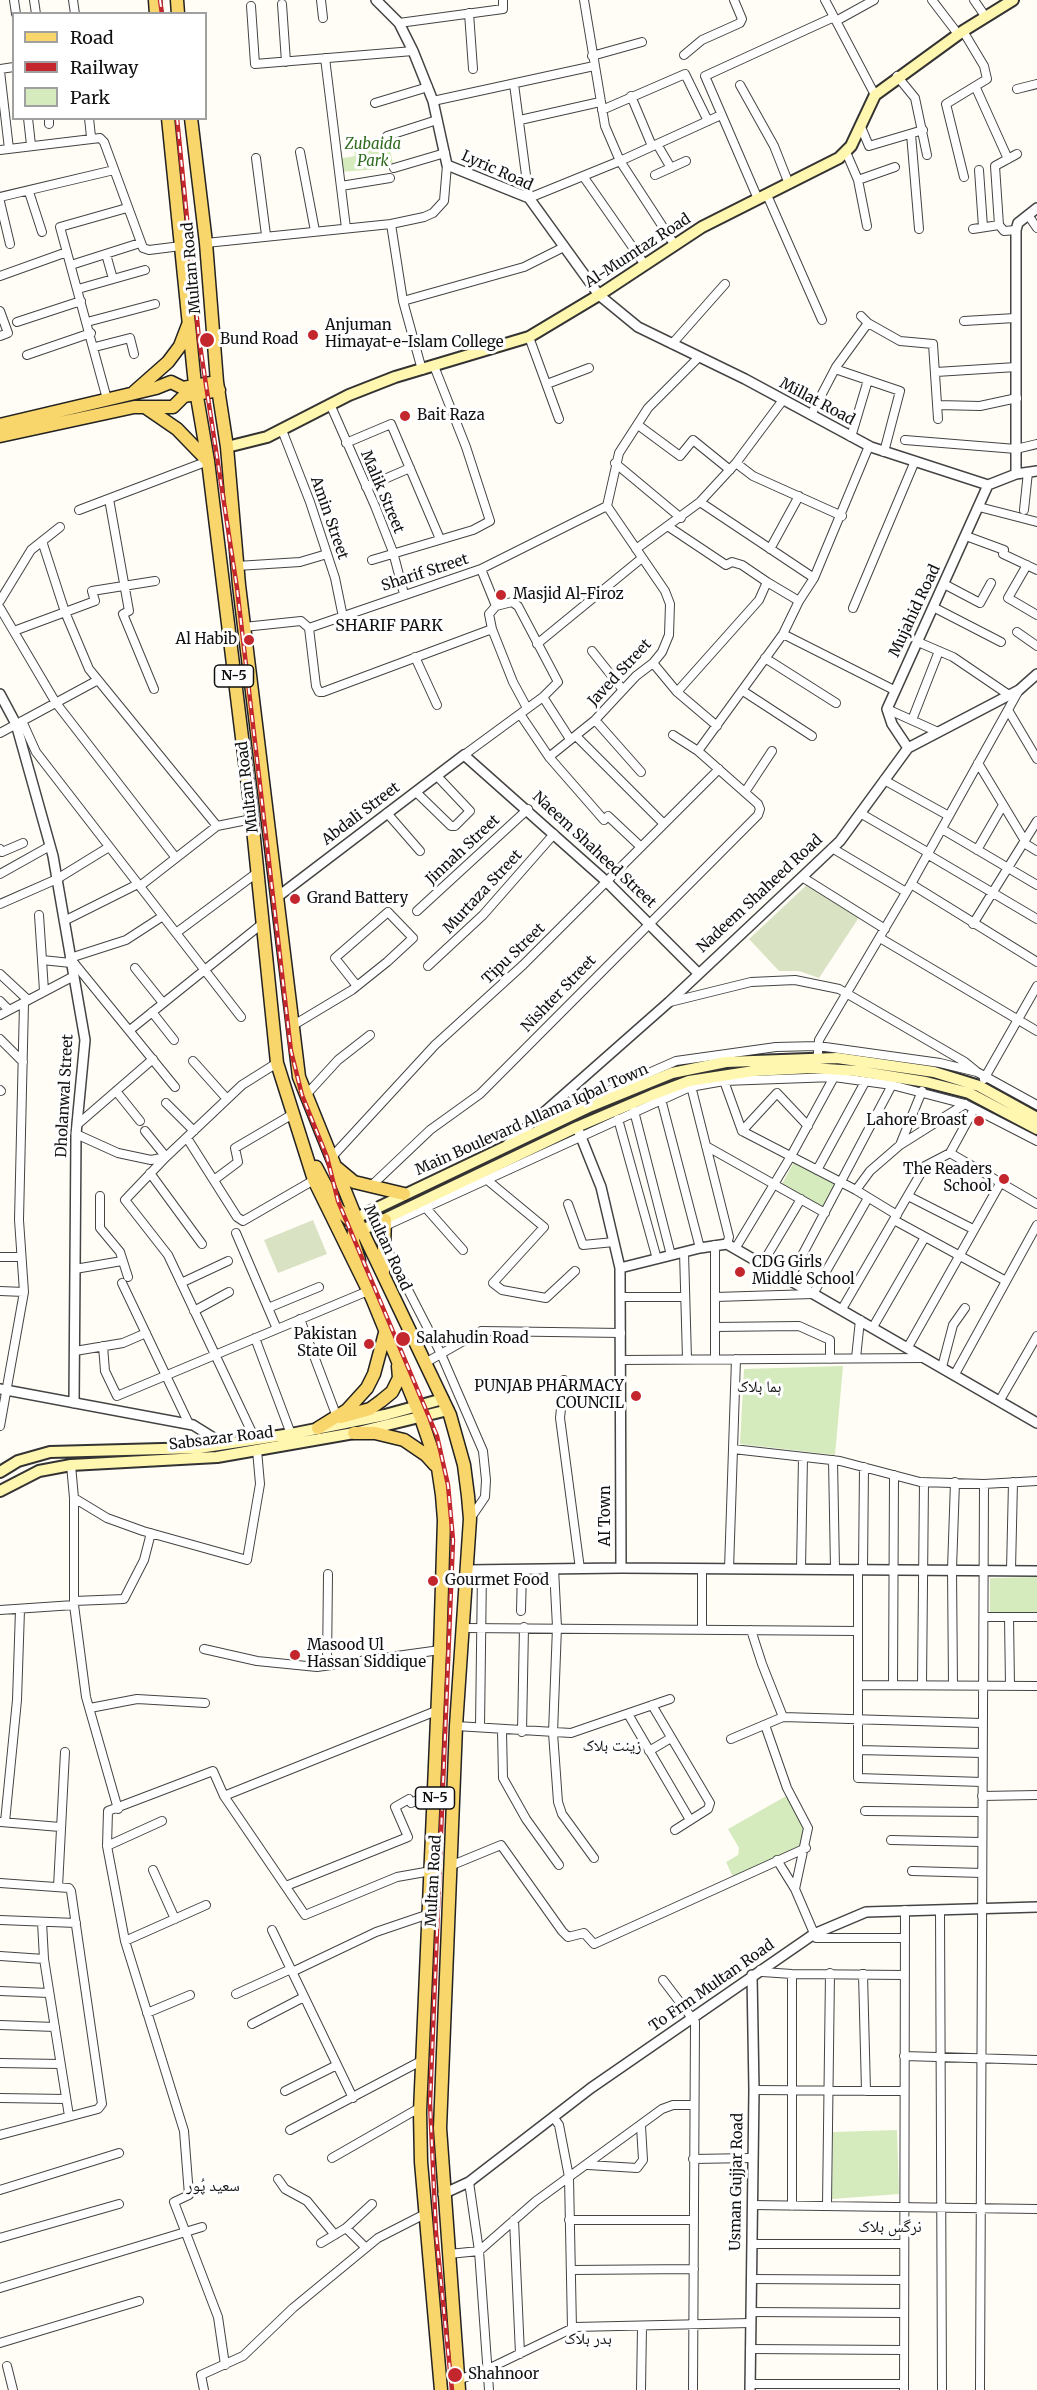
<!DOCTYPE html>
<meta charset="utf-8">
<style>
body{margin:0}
#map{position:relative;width:1037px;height:2390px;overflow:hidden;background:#fffdf5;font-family:Merriweather,serif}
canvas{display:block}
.legend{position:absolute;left:12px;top:12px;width:195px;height:108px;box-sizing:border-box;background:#fff;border:2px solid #a0a0a0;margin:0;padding:8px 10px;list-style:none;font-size:18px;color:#111}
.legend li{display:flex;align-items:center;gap:12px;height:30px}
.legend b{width:30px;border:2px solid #a0a0a0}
</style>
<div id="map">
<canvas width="1037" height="2390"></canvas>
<ul class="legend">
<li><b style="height:8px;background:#f9d66b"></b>Road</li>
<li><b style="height:8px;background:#c4262e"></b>Railway</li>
<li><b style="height:16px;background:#d5ebbd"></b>Park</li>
</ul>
</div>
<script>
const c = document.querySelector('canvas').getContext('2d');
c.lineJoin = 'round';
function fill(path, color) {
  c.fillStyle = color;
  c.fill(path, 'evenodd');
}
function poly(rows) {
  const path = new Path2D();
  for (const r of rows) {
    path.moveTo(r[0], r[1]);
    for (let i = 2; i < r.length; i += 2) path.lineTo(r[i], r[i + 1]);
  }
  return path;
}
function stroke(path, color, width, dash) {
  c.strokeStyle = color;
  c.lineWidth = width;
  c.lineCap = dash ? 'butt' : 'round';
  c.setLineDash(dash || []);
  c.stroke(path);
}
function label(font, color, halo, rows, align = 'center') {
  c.font = font + ' Merriweather,"Noto Naskh Arabic",serif';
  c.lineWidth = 6;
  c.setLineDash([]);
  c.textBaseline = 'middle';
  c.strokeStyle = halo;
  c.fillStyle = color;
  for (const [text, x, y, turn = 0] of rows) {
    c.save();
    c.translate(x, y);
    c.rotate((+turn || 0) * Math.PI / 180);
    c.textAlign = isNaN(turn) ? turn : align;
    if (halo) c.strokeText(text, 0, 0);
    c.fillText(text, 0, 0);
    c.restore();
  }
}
const green = poly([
 [387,136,394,168,339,172,337,159,355,156,353,141],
 [795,1160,840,1186,826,1210,782,1184],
 [843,1366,835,1455,740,1444,744,1369],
 [1037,1577,1037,1614,990,1614,990,1578],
 [788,1795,805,1828,803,1846,733,1877,726,1862,738,1855,739,1848,728,1829],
 [897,2130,899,2194,832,2199,833,2132]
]);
const cemetery = poly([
 [811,881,860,916,819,978,799,971,779,971,749,939],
 [313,1220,327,1254,278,1273,264,1240]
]);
const minor = poly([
 [14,0,16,14],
 [34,0,36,14],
 [73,0,75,14],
 [321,0,323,18],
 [584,0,605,126,620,161,674,244],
 [825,0,875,95],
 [932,0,958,34],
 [974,0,985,16],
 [282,4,286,62],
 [251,6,255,64,413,51],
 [469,13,473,69],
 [836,21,874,0],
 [399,23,503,9,503,0],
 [963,31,984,66,987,79,946,104,964,177],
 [684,55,702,40,740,23,742,19,734,0],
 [592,56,642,42],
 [325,58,346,228],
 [0,69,14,67],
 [0,71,9,149],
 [897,76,915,98,927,155],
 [514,84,529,198,620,161,721,115],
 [740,85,774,146,789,184],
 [976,88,1008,159],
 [1017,89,1037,84],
 [631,96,652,146],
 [433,101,594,66],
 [375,103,428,87],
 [602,110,685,74,708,121],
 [28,118,31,145],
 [49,118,49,124],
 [89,118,91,137],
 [520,120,600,102],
 [861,127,869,146,923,130],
 [911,134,919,229],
 [387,136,437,120],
 [657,144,671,168],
 [0,150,100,138,104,142,143,248,149,250,181,246],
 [300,152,315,231],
 [846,152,858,180,867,226],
 [256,158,266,235],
 [394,168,445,153],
 [979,170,983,227],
 [655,175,686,161],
 [583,176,645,265],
 [858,180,895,167],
 [341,186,390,178],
 [29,192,42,232],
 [767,195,822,320],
 [0,197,114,170],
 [758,199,705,76,834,17],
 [0,202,10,244],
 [1028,215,1037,228],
 [391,224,403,301,422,370],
 [973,229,999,225],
 [1016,230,1004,231,999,225,995,166,1017,154],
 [206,243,391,224,424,217,433,213,444,201,447,165],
 [106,254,113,279],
 [71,265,140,243],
 [0,276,67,252],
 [78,289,145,270],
 [403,301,524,267,564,247],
 [0,311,8,333,0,336],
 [861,316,868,323,900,341,933,344,938,419],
 [964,321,1015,318],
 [17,322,81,301],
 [87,322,155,304],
 [529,337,559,419],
 [672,344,725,284],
 [95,347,130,338,134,354],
 [27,355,91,333],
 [835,369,900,391,884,452],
 [936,372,1016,367],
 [547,384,589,368],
 [107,399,60,227,127,208],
 [330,404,375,506,393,552,404,594],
 [938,405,980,406,1017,398],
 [811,415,836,367,868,323],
 [638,425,680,456,693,440,730,470],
 [282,430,310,502,335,578,343,617],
 [851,437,868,380],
 [905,440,1016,449,1037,444],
 [346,443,391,424,440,539],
 [615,463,681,518],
 [736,463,753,476,842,516],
 [366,487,410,468],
 [109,499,129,611,123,614,154,689],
 [700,502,814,578],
 [979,507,1037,522],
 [79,510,208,461],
 [1024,510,1028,472],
 [669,527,726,565,732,562,742,565,767,582,759,600,677,692],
 [966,536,1004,550,1003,554,1037,570],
 [42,541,65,612,89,669,217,826,252,819],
 [636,549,700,502,736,463,783,400],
 [770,549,799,496],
 [372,560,473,530,490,521,466,447,434,366],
 [1027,565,1008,598,1037,615],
 [237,566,300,562,327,554],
 [481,569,496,606,489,614,492,629,513,682,527,708],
 [767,582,799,601],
 [944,584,980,603,991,583],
 [0,601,31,550,60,527],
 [933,607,1001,642],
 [0,608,56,703,176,858],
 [853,608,915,461],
 [244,627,301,621,309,628],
 [309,628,481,569,607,506],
 [309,628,316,686,319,692,323,692,492,629],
 [14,631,95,601,92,591,155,581],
 [1017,632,1037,646],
 [783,634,894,690],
 [918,642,953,657,1009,695],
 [537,644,642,558],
 [592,651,623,690],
 [415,657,437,705],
 [765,658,836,703],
 [653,663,677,692,717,726],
 [743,691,812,736],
 [543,697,570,739],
 [887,709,938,732],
 [1008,710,1037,759],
 [520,714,549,757,604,820,608,816,641,847],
 [595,720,641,772],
 [912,720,939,651],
 [22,721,36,752,241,1017],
 [0,733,98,680],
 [576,736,664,824],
 [698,751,783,634,799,601,814,578,869,446],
 [464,755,543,697,558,682,518,606,512,602,496,606],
 [549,757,595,720,636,676,653,663,662,652,669,635,670,604,665,591,607,506,619,453,648,408,699,357],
 [978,763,1025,841],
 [884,780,949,816],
 [416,792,451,826,455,826,470,811,437,776],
 [745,792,772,751],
 [387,813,420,851],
 [860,813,929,853],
 [942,829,1037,885],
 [1024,843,1037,851],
 [832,848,906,892],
 [0,849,2,852,23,843],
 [977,850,1003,805],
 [927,854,1037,919],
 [0,874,50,846],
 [802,877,885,929],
 [911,884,1037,962],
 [140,886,217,826],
 [0,904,57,879,109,847],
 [417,911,528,809],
 [39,915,42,960,71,963],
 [163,916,126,940,70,958,175,1087],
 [64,921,138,884],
 [973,924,1037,821],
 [176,933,258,872],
 [880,938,1037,1031],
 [42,960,44,991],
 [428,966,483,915,554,834],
 [135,968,163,1003],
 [0,974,28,1000],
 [0,1001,9,1010],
 [670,1002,751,982,795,980,839,989,965,1062,976,1071],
 [152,1012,174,1040],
 [0,1015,74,976],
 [292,1026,352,990,387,962,413,938,388,912,335,958,357,986],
 [130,1030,263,923],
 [0,1039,23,1062],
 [193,1061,227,1099],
 [817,1064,819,1040,911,884,1019,690],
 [984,1079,1037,986],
 [724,1081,742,1131,856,1190,870,1171,900,1145,922,1091],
 [690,1082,729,1237,727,1244],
 [0,1090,1,1091],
 [116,1091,140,1121],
 [306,1095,338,1060,370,1035],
 [661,1099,700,1248],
 [166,1103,194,1131],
 [634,1111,671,1255],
 [618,1119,657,1259],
 [535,1123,676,1061,776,1047,818,1046,940,1063,977,1072,1037,1105],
 [78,1124,153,1059],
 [145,1131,166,1157,125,1200,168,1255,255,1439],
 [742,1131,777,1093,808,1126],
 [76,1134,118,1153,151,1160,166,1157,242,1085,277,1063],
 [187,1138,237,1217,243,1221,314,1180],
 [900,1145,965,1104],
 [706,1146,825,1213],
 [950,1153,1037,1204],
 [330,1159,435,1045,523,965,719,769],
 [817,1170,865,1082],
 [150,1173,202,1244],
 [486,1179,544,1227,493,1283,502,1290,546,1298,575,1271],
 [214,1180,238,1162,235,1148,293,1114],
 [370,1187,430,1130,480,1094,758,815,760,809,758,804,698,751,673,735],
 [856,1190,897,1215],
 [100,1196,100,1228,120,1252,128,1277],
 [908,1196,973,1229],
 [568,1204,583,1245,614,1242],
 [425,1207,463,1250],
 [894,1220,1006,1281],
 [385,1226,690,1087,724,1081,834,1077,892,1085,965,1104,1037,1141],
 [236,1233,277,1329],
 [385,1245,441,1354,483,1451,486,1480,485,1497,470,1519],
 [715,1245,715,1359],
 [735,1249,791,1156,834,1077],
 [684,1252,687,1359],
 [0,1257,20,1257],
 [761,1266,801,1199],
 [75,1269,122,1261],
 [789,1280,892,1085],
 [122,1283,189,1424],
 [181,1283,228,1261],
 [0,1291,24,1292],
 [620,1297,685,1297],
 [715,1297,813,1294,868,1198],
 [268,1308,319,1287],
 [842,1309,925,1166,950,1153,974,1109],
 [194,1311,229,1292],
 [300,1319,337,1417],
 [715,1327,799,1326,830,1340,830,1359],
 [873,1327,925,1237],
 [255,1338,291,1434],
 [103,1346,105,1371,117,1396,368,1291],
 [908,1347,1001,1182],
 [75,1351,123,1343,146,1333],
 [856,1358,860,1320],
 [622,1360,925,1358],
 [425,1363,481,1331,621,1333],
 [942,1367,953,1325,965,1308],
 [955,1374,1037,1225],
 [564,1380,560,1418,580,1569],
 [1000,1400,1037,1336],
 [0,1426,24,1292,19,1220,24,1003],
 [733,1449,840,1461,920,1482,984,1484,1037,1481],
 [833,1460,835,1569],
 [74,1498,107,1518,143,1531,247,1560,260,1484,257,1450],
 [554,1569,557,1627,553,1733,558,1802,562,1814,594,1858],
 [729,1569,736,1359],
 [801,1569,803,1457],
 [858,1569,858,1778,982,1782],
 [863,1569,864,1467],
 [702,1570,702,1629],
 [1011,1570,1013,1482],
 [74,1601,124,1599,144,1560,151,1533],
 [74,1605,86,1697,118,1809],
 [0,1610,74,1605,74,1498,71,1465],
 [521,1611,522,1569],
 [984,1617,1037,1617],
 [1009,1617,1010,1686],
 [463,1628,858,1631],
 [751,1630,762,1664,783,1717],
 [204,1649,257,1661,317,1667,440,1650],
 [327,1665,328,1574],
 [858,1685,1037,1686],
 [893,1685,894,1475],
 [922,1685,924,1482],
 [953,1685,952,1569,955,1482],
 [652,1705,710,1803,708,1809,675,1830],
 [90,1708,137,1699,205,1703],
 [628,1714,690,1820],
 [765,1725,787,1788,808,1828,795,1889,816,1938,905,1938],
 [456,1726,571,1733,670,1699],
 [480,1727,482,1570],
 [502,1731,503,1778,526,1819,559,1865],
 [522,1732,524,1627],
 [731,1739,783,1717,982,1723],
 [858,1750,982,1753],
 [649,1751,671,1738],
 [224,1796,436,1711],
 [982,1796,1037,1795],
 [865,1811,981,1812],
 [1,1822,60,1827],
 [5,1822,17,1700,20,1610],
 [891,1840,981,1842],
 [107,1846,162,1821],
 [777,1860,795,1889],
 [450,1866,501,1845,562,1931,568,1937,584,1933,594,1944,806,1848],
 [153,1870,175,1919],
 [912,1871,982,1873],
 [0,1883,69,1888,71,1891,102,2104,98,2109,0,2135],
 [286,1886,408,1837,395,1807,409,1799,411,1803,435,1792],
 [58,1887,65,1752],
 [940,1910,942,2390],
 [0,1920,76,1923],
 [42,1922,44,1959,69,2116],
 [272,1930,353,2098],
 [125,1941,206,1905],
 [0,1956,44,1959],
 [760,1970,762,1972,792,1974,904,1975],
 [292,1972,376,1932,429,1914],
 [863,1974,866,2091],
 [663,1980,695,2022,693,2390],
 [0,1991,49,1993],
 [236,1994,291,1969],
 [147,2013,190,1995],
 [252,2024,304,1997],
 [0,2025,55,2027],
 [904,2056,1037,2060],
 [0,2063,60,2064],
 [754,2090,904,2091],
 [285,2091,337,2065],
 [0,2098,66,2099],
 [554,2118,559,2125,569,2177,572,2329],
 [290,2130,423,2060],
 [332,2158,421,2107],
 [693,2159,751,2158],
 [588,2165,637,2168,643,2160,641,2126],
 [278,2179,285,2189,307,2201,335,2235],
 [469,2182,479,2251,489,2390],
 [0,2190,119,2153],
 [752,2205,1037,2209],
 [827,2205,830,1973],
 [792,2206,792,1974],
 [514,2220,520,2354],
 [569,2220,693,2220],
 [346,2228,366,2248],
 [0,2238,119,2204],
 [321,2243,346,2228,372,2204],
 [752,2244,904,2244],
 [449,2254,479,2251,536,2201,662,2109,673,2105,694,2105],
 [571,2270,694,2269],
 [751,2279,904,2280],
 [0,2288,202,2227],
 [751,2312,904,2313],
 [0,2343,139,2301],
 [750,2349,904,2350],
 [225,2365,218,2317,174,2202,189,2195,184,2131,125,1941,107,1846,108,1811,213,1771,224,1796,305,1915,397,1877,431,1871],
 [7,2366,13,2390],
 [458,2380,488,2369,575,2327,750,2323],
 [750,2384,904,2384],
 [204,2390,201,2375,243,2356,293,2308,378,2238,425,2214],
 [641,2390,642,2327],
 [904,2390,905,1910],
 [980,2390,984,1484]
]);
const tertiary = poly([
 [376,0,399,23,413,51,433,101,447,165,529,198,599,295,638,327,745,379,871,447,988,485,1016,474,1037,471],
 [1016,474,1016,230,1018,223,1037,208],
 [0,694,16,724,53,856,85,1040,76,1134,74,1403],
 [908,748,892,724,887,709,988,485],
 [276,898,464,755,607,882,698,973],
 [577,1127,601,1187,620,1268,621,1568],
 [508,1144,669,1002,802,877,840,841,908,748,1019,690,1037,674],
 [620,1268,700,1248,727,1244,1037,1423],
 [0,1389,193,1425,222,1443],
 [467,1570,621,1568,1037,1571],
 [443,2194,469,2182,591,2088,814,1934,866,1912,1037,1907],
 [750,2390,754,2090,752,1975]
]);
const secondary = poly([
 [227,447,267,437,349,395,395,377,529,337,599,295,702,227,839,158,851,146,875,95,963,31,1013,0],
 [356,1218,591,1106,672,1073,726,1062,837,1058,934,1072,979,1086,1037,1118],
 [362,1230,577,1127,652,1095,689,1081,754,1071,811,1068,857,1071,926,1082,969,1093,1037,1129],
 [0,1472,18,1461,50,1452,199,1448,291,1434,385,1415,443,1399],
 [0,1491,39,1471,71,1465,217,1457,354,1433,448,1410]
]);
const primary = poly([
 [155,0,156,14],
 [177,0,178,14],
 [168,118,195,385,208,461,252,819,277,1063,314,1180,372,1298,421,1418,438,1468,442,1495,444,1520,440,1650,420,2112,421,2162,441,2390],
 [191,118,206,243,217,382,227,447,239,585,299,1077,356,1218,450,1415,464,1465,468,1496,470,1519,456,1726,440,2128,459,2390],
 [134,392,168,362,180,346,188,325],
 [145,407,177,429,207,460],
 [0,425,156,388,171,382,183,388,217,382],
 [0,436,134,407,173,407,184,396,219,390],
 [316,1167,338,1209,358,1228],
 [336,1167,354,1182,404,1194],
 [355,1219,353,1241,359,1260],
 [383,1272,385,1220],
 [341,1417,370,1409,381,1401,392,1392,399,1378,398,1366],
 [318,1428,347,1410,367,1388,374,1374,385,1333],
 [354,1433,375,1433,404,1440,426,1455,435,1465]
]);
const rail = poly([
 [160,0,162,14],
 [177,118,199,339,237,588,291,1051,302,1095,327,1157,338,1201,437,1436,448,1485,453,1540,430,2103,436,2233,452,2390]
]);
const markers = [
 [313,335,6,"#c4262e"],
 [207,340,8,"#c4262e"],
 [405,416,6,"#c4262e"],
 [501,595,6,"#c4262e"],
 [249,640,6,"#c4262e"],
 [295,899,6,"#c4262e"],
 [979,1121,6,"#c4262e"],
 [1004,1179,6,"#c4262e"],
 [740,1272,6,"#c4262e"],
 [403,1339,8,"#c4262e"],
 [369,1344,6,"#c4262e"],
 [636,1396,6,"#c4262e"],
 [433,1581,6,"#c4262e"],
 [295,1655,6,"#c4262e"],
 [455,2375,8,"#c4262e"]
];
const shields = [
 [234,676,39],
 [435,1798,39]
];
const shieldNames = [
 ["N-5",234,676],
 ["N-5",435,1798]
];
const parkNames = [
 ["Zubaida",373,145],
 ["Park",373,162]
];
const streetNames = [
 ["Lyric Road",497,171,24],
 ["Al-Mumtaz Road",638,251,-33],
 ["Multan Road",192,268,-95],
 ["Millat Road",817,402,28],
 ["Malik Street",382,492,67],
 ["Amin Street",329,518,71],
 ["Sharif Street",425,573,-18],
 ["Mujahid Road",915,611,-65],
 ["Javed Street",620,673,-47],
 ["Multan Road",248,787,-97],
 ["Abdali Street",361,814,-37],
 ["Jinnah Street",463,850,-43],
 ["Naeem Shaheed Street",594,850,43],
 ["Murtaza Street",483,892,-47],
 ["Nadeem Shaheed Road",760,894,-43],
 ["Tipu Street",514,954,-44],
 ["Nishter Street",559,994,-46],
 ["Dholanwal Street",65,1096,-87],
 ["Main Boulevard Allama Iqbal Town",532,1120,-24],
 ["Multan Road",387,1248,65],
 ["Sabsazar Road",221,1439,-7],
 ["AI Town",606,1516,-90],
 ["Multan Road",434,1881,-87],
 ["To Frm Multan Road",712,1986,-35],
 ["Usman Gujjar Road",737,2182,-89]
];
const poiNames = [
 ["Anjuman",325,326],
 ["Himayat-e-Islam College",325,343],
 ["Bund Road",220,340],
 ["Bait Raza",417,416],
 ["Masjid Al-Firoz",513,595],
 ["Al Habib",237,640,"right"],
 ["Grand Battery",307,899],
 ["Lahore Broast",967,1121,"right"],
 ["The Readers",992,1170,"right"],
 ["School",992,1187,"right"],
 ["CDG Girls",752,1263],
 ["Middle School",752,1280],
 ["Pakistan",357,1335,"right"],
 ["State Oil",357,1352,"right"],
 ["Salahudin Road",416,1339],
 ["PUNJAB PHARMACY",624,1387,"right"],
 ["COUNCIL",624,1404,"right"],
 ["Gourmet Food",445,1581],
 ["Masood Ul",307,1646],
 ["Hassan Siddique",307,1663],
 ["Shahnoor",468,2375]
];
const neighbourhoodNames = [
 ["SHARIF PARK",389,626],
 ["ہما بلاک",759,1387],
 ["زینت بلاک",612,1746],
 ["سعید پُور",213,2186],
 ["نرگس بلاک",890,2227],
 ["بدر بلاک",588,2339]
];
fill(green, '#d5ebbd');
fill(cemetery, '#d9e3c4');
stroke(minor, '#444', 10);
stroke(tertiary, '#444', 12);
stroke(secondary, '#333', 14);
stroke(primary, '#222', 15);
stroke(minor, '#fff', 8);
stroke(tertiary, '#fff', 9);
stroke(secondary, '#fff6b0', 10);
stroke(primary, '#f9d66b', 12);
stroke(rail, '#c4262e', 4.5);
stroke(rail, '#fff', 2, [7]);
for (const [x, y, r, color] of markers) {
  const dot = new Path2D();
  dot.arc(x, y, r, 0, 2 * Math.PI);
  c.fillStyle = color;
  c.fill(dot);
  stroke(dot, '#fff', 2);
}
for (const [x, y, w] of shields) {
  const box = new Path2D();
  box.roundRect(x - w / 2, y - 11, w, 22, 4.5);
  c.fillStyle = '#fff';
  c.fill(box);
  stroke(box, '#111', 1.5);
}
label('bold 14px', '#111', null, shieldNames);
label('italic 15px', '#2f6b1f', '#fff', parkNames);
label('15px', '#111', '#fff', streetNames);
label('15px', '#111', '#fff', poiNames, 'left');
label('16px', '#111', '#fff', neighbourhoodNames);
</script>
